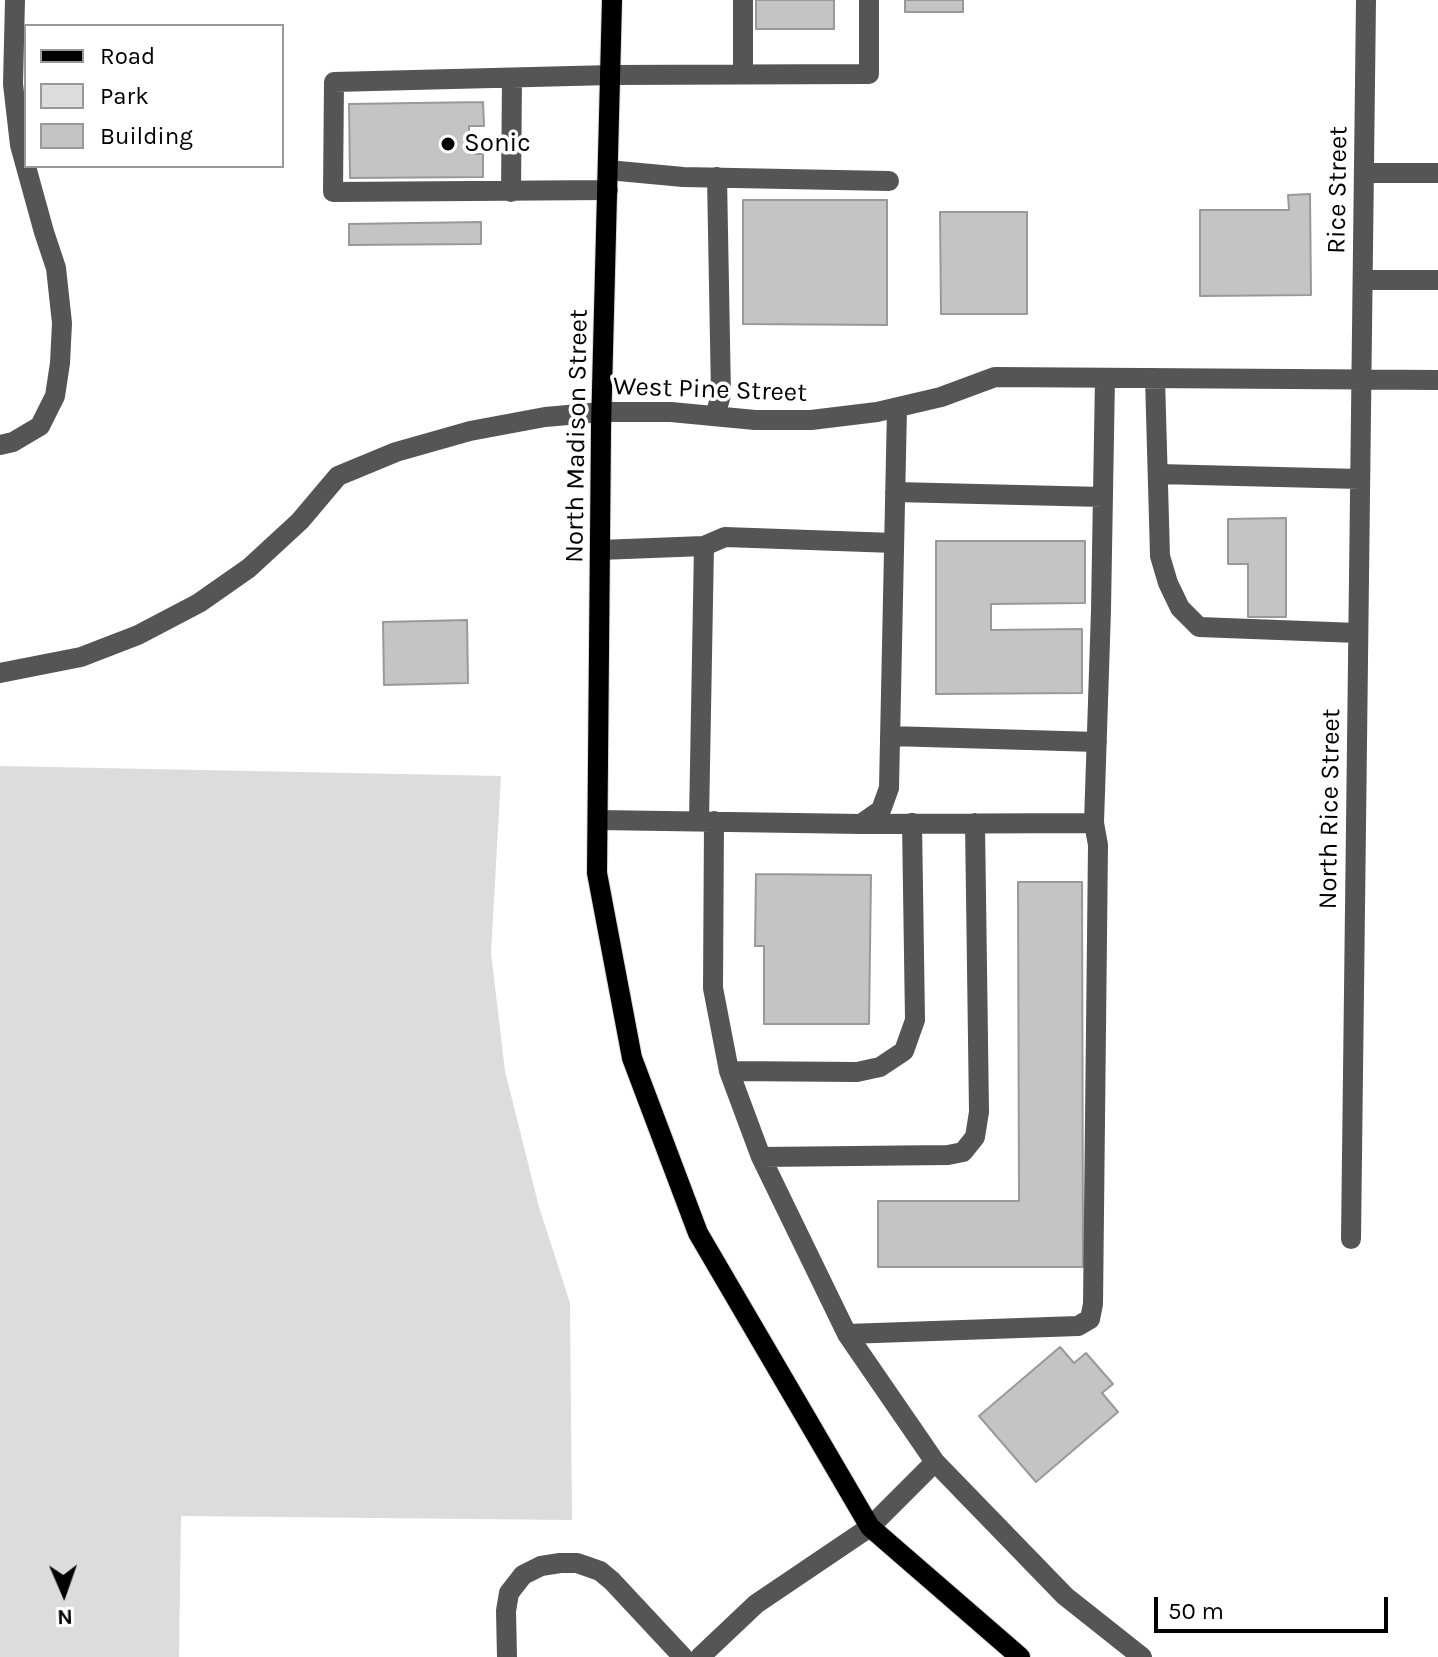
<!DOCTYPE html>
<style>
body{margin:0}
#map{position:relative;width:1438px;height:1657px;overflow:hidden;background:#fff;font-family:Karla,sans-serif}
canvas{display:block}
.legend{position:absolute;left:24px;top:24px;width:260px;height:144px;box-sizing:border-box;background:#fff;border:2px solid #999;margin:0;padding:10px 14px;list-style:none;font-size:24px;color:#000}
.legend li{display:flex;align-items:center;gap:16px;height:40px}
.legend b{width:40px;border:2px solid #999}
.north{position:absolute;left:24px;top:1553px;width:80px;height:80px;-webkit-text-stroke:6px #fff;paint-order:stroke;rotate:178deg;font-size:22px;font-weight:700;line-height:32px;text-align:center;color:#000}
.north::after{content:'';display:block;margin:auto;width:28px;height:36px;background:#000;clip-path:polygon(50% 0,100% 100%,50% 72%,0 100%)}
.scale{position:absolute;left:1154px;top:1597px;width:234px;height:36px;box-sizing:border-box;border:4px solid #000;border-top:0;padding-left:10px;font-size:24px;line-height:28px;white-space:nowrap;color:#000;-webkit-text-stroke:6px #fff;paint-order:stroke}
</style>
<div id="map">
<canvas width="1438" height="1657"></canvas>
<ul class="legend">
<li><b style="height:10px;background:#000"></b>Road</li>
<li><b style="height:22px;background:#dcdcdc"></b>Park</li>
<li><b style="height:22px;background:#c4c4c4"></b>Building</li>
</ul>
<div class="north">N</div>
<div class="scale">50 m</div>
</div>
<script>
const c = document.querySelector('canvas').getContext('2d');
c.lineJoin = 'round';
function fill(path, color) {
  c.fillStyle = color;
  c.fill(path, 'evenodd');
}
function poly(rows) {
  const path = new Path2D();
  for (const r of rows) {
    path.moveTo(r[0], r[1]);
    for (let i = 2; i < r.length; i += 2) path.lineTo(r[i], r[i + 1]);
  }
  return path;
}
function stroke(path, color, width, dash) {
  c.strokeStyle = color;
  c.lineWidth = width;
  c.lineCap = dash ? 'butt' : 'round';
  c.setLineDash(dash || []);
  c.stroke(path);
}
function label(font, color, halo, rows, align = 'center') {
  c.font = font + ' Karla,sans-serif';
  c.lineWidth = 7;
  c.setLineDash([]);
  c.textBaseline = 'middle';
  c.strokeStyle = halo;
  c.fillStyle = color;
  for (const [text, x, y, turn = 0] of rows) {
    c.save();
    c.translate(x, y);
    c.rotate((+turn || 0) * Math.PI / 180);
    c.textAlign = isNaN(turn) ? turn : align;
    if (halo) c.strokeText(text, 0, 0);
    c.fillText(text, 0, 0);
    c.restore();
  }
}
const green = poly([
 [0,766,501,776,491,953,505,1071,539,1207,570,1303,572,1520,181,1516,179,1657,0,1657]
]);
const building = poly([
 [756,0,834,0,834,29,756,29,756,0],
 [905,0,963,0,963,12,905,12,905,0],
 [483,102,484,126,469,126,469,154,483,154,483,177,350,178,349,104,483,102],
 [1310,194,1311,295,1200,296,1200,210,1289,210,1288,195,1310,194],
 [743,200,887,200,887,325,743,324,743,200],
 [940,212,1027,212,1027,314,941,314,940,212],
 [481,222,481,244,349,245,349,224,481,222],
 [1286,518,1286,617,1248,617,1248,564,1228,564,1228,519,1286,518],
 [936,541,1085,541,1085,603,991,604,991,630,1082,629,1082,693,936,694,936,541],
 [467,620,468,683,384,685,383,622,467,620],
 [756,874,871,875,869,1024,764,1024,764,946,755,946,756,874],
 [1018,882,1082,882,1083,1267,878,1267,878,1201,1019,1201,1018,882],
 [1060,1347,1074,1363,1086,1353,1113,1384,1102,1393,1118,1412,1036,1482,979,1416,1060,1347]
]);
const minor = poly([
 [743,74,743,0],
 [608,170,683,177,889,181],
 [1364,173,1438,173],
 [608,190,333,192,334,82,611,75,869,74,869,0],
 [511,192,512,78],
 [1363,280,1438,280],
 [1155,378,1160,556,1168,583,1180,608,1199,627,1358,633],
 [715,416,721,395,717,177],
 [0,445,13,442,40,426,55,396,60,363,62,323,56,268,44,232,20,145,13,84,15,0],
 [1158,474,1360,479],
 [895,492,1103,497],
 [600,550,704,546,725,537,894,543],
 [0,673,81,657,138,635,199,603,249,568,300,521,338,476,396,452,470,431,545,417,602,412,671,412,755,420,811,420,877,412,941,397,995,377,1438,380],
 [890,736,1097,742],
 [598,820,861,824,881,810,889,788,897,408],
 [699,821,704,546],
 [714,821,713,988,729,1071,761,1157,847,1334,935,1462,1065,1596,1142,1657],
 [861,824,1094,823],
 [729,1071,857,1072,880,1067,904,1051,915,1020,912,823],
 [761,1157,948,1155,963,1152,975,1137,979,1112,975,823],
 [1351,1239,1366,0],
 [847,1334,1078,1326,1090,1319,1093,1304,1098,845,1094,823,1101,610,1105,378],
 [507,1657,506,1611,509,1593,523,1575,541,1566,560,1563,577,1563,600,1571,612,1581,683,1657],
 [700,1657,756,1604,870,1527,935,1462]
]);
const major = poly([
 [612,0,601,428,597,873,632,1058,698,1233,870,1527,1020,1657]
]);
const markers = [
 [448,144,8,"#000"]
];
const poiNames = [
 ["Sonic",464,144]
];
const streetNames = [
 ["Rice Street",1338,190,-89],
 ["West Pine Street",710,390,2],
 ["North Madison Street",577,436,-89],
 ["North Rice Street",1330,809,-89]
];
fill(green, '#dcdcdc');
fill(building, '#c4c4c4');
stroke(building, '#999', 2);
stroke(major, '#dbdbdb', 22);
stroke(minor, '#555', 20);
stroke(major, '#000', 20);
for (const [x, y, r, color] of markers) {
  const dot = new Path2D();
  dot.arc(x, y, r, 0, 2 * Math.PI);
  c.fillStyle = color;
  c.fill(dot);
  stroke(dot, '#fff', 3);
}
label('26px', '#000', '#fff', poiNames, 'left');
label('26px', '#000', '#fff', streetNames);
</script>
